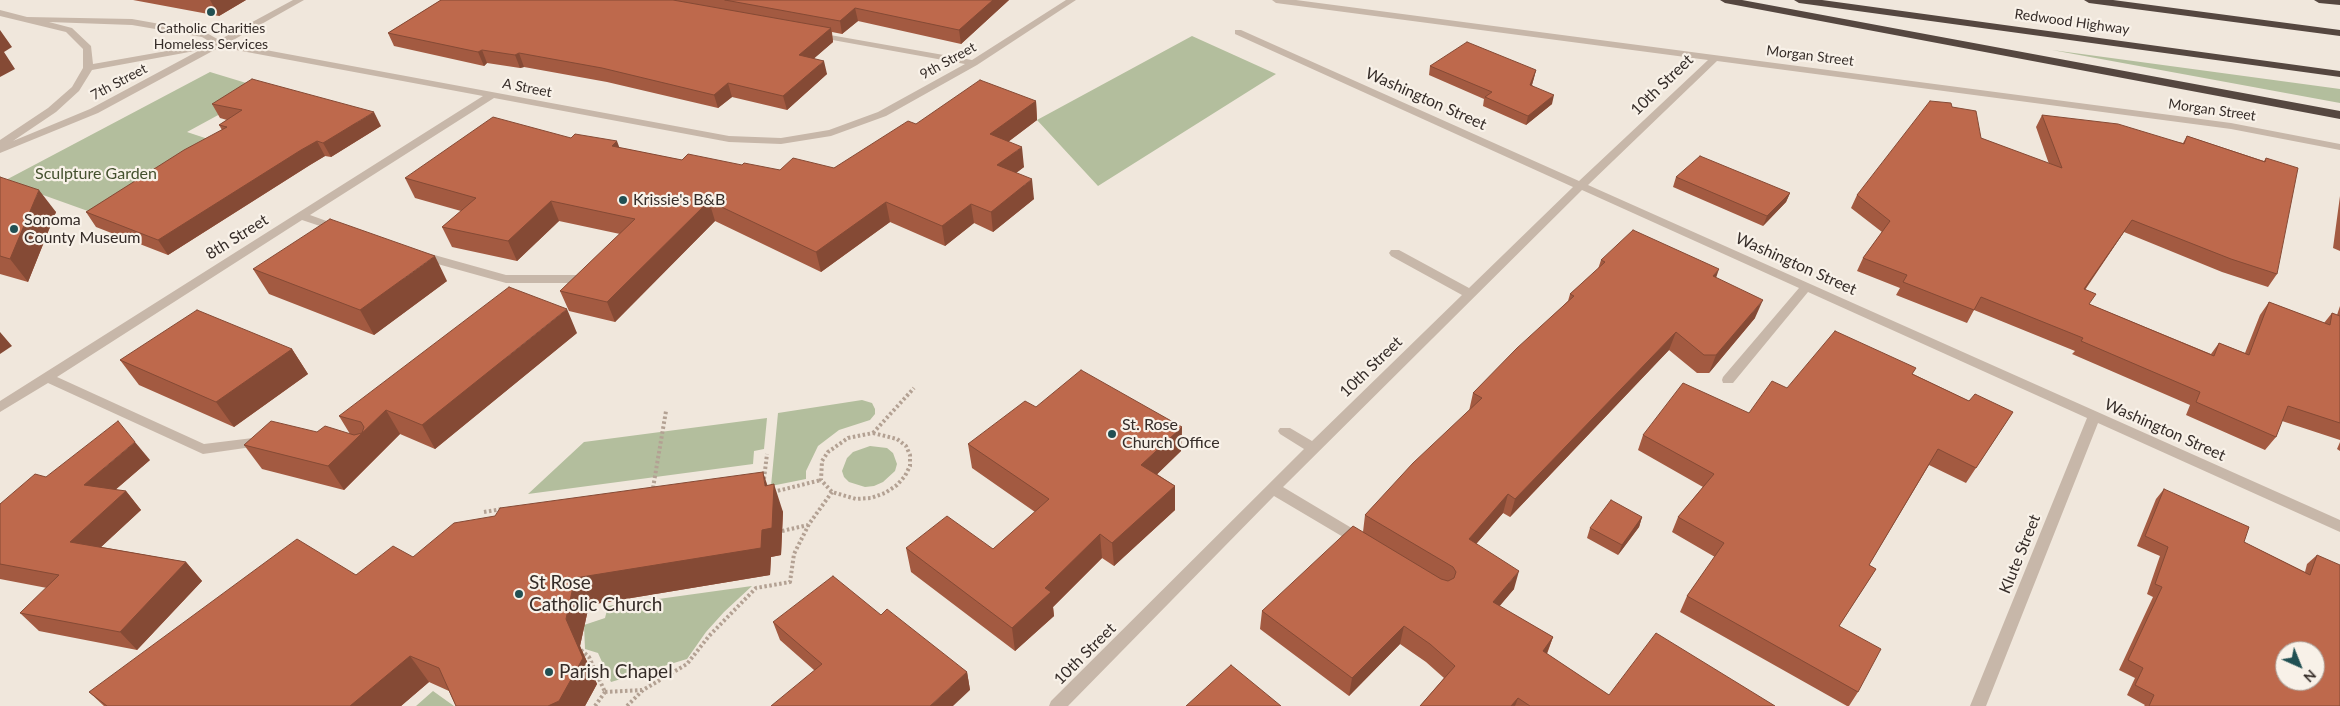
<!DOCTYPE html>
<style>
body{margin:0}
#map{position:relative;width:2340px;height:706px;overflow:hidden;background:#f0e7dc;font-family:Lato,sans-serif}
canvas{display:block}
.north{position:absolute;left:2275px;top:641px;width:50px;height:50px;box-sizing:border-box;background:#f8f1e8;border:1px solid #aaa29b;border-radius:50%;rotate:136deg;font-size:14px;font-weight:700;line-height:20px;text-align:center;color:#352c28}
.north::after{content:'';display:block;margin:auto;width:18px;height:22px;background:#215053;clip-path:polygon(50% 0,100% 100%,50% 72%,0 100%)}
</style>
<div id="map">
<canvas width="2340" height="706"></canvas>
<div class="north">N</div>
</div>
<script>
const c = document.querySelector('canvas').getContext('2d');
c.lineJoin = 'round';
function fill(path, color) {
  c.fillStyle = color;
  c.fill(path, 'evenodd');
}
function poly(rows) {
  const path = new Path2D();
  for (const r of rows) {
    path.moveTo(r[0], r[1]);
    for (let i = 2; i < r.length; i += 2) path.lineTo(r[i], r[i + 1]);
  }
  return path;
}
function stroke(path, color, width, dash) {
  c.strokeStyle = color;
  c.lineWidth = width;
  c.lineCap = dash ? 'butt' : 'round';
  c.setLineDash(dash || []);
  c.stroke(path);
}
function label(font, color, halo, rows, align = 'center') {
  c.font = font + ' Lato,sans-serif';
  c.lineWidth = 4.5;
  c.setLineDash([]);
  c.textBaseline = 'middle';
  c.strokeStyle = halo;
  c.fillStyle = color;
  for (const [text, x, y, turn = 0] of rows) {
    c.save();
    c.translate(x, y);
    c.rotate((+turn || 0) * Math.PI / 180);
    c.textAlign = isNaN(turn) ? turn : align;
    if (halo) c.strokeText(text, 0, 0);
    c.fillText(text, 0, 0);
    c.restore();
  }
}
const green = poly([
 [1192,36,1276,74,1098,186,1037,120],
 [2052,50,2340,89,2340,103],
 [210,72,266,89,187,132,223,144,99,215,4,181],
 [862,400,872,403,875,409,875,414,870,420,839,430,818,446,806,471,806,479,771,486,778,413],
 [767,418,764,449,754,451,753,464,528,494,584,442],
 [870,446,887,448,893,453,897,464,895,471,883,482,874,486,865,487,849,482,844,477,842,471,847,458,853,452],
 [752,586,724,612,706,632,687,659,611,682,598,653,585,649,584,625,605,618,608,606],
 [433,691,454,706,416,706]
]);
const path = poly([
 [873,433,897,439,906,446,910,455,910,466,905,476,897,485,885,493,871,498,856,499,832,492,821,480,822,461,828,452,848,438,873,433],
 [873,433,914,388],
 [764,479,767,454],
 [653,488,666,411],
 [773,492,821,480],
 [484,512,502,509],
 [782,531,808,525],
 [581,650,589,657,605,692],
 [605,692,642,690],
 [595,706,605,692],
 [627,706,643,690,687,664,709,636,756,588,790,582,794,554,809,524,832,492]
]);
const minor = poly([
 [293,0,304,0,228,43,729,136,781,138,829,130,878,112,965,64,816,37,811,34,813,32,972,60,1066,0,1076,0,977,65,886,116,831,136,781,144,729,142,494,98,310,215,343,227,345,229,343,231,335,231,302,220,57,377,204,444,261,437,266,439,268,442,266,445,203,454,48,383,0,412,0,401,483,96,220,47,98,113,0,153,0,140,48,108,72,87,83,68,83,49,66,32,0,16,0,10,27,17,132,19,205,32,219,40,293,0],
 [49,22,132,25,202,37,212,43,93,64,91,46,72,28,49,22],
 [200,50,90,109,13,141,56,112,79,91,92,70,200,50],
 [1272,0,1296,0,2231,123,2340,144,2340,150,2231,129,1717,61,1588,185,2340,520,2340,532,2098,423,1986,706,1970,706,2087,418,1808,292,1733,383,1723,383,1722,380,1723,377,1799,288,1582,190,1283,487,1365,536,1367,540,1365,544,1360,546,1355,544,1274,496,1068,706,1049,706,1051,701,1304,449,1280,434,1278,431,1280,428,1290,428,1312,441,1462,295,1391,256,1389,253,1391,250,1399,250,1469,288,1573,187,1235,34,1235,30,1241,30,1579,181,1708,60,1276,3,1272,0],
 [420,251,506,275,580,275,586,279,580,283,506,283,416,258,414,255,416,252,420,251]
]);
const highway = poly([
 [1720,0,1742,0,2340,111,2340,119,1725,3,1720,0],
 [1794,0,1822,0,2340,71,2340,77,1799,3,1794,0],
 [2084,0,2113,0,2340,30,2340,36,2089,3,2084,0],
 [2314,0,2340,0,2340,5,2319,3,2314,0]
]);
const wall = poly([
 [133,0,246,0,219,16],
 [441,0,1009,0,961,44,858,21,842,34,832,32,833,42,814,58,827,74,787,110,732,97,718,108,607,82,524,67,520,68,487,63,484,66,394,46,388,33],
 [1430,66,1536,70,1532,85,1552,104,1526,125,1483,106,1484,99,1429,75],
 [1036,101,1037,120,1008,142,1024,167,1016,173,1034,199,993,232,974,223,945,246,890,222,821,272,715,221,615,322,569,311,560,291,620,234,559,221,517,261,452,247,442,227,461,211,415,198,405,178,571,138,682,160,780,170,834,168,916,124],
 [212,104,381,126,331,157,325,156,310,165,168,255,96,227,86,212,222,130,219,125,227,120,220,118],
 [1952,107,1981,138,2049,164,2036,127,2042,115,2183,143,2187,136,2264,161,2266,158,2277,274,2268,287,2222,272,2124,232,2085,290,2089,304,2211,354,2219,343,2245,353,2260,315,2269,302,2324,323,2332,313,2337,315,2340,306,2340,440,2282,421,2276,437,2265,450,2186,415,2190,405,2072,354,2075,351,1974,310,1967,323,1896,295,1900,288,1857,271,1863,258,1882,232,1851,208,1857,195],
 [0,177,56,212,28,282,0,274],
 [1676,177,1790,193,1786,202,1763,226,1673,187],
 [2340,196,2340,251,2333,248],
 [1601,260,1716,278,1755,318,1709,373,1697,373,1669,350,1510,517,1503,513,1476,544,1514,589,1499,606,1553,637,1547,654,1609,695,1775,706,1420,706,1444,678,1426,662,1400,644,1349,696,1260,629,1262,611,1363,532,1365,515,1469,411,1473,393,1568,301,1570,294,1598,269],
 [253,269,447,281,374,335,269,294],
 [577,333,435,449,400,434,344,490,262,469,244,445,317,432,350,434,339,416],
 [292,349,308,374,234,427,139,385,120,360],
 [1913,374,1969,401,2013,412,1966,483,1929,465,1869,565,1876,569,1839,626,1858,692,1849,706,1847,706,1680,612,1687,596,1715,557,1672,532,1678,517,1703,487,1638,450,1643,435,1749,413,1787,388],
 [1036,407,1182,427,1181,451,1157,474,1175,486,1175,510,1114,566,1102,558,1053,607,1054,616,1015,651,911,572,906,548,993,549,1035,512,972,468,968,444],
 [2340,442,2340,451,2337,449],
 [150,460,115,490,126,491,141,510,101,547,186,562,202,581,137,650,39,631,20,613,47,588,0,579,0,504,46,477],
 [768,485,783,512,781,555,771,557,770,575,589,605,580,646,597,684,585,706,456,706,449,691,429,682,401,706,104,706,89,692,356,575,413,557],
 [2164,489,2244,542,2305,572,2307,564,2317,555,2340,706,2144,706,2145,705,2127,695,2135,678,2119,670,2153,597,2147,594,2160,556,2137,546,2156,499],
 [1642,517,1639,527,1618,555,1587,538,1590,528],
 [881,615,967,672,970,690,814,670,780,640,773,622]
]);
const shadedWall = poly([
 [210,0,246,0,219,16],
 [993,0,1009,0,961,44,959,30],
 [855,8,858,21,842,34,840,21],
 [831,28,833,42,802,69,799,55],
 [0,30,12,47,4,52,15,69,0,77],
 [482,50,487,63,484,66,478,52],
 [519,53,524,67,520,68,515,55],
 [824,61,827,74,787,110,783,96],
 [1536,70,1534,78,1529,94,1530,85],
 [728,83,732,97,718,108,714,95],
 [1554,95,1552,104,1526,125,1528,116],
 [1036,101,1037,120,992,154,990,134],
 [374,112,381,126,331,157,323,143],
 [317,141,325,156,310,165,168,255,158,240,301,150],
 [617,141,624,160,612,146],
 [1022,147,1024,167,1000,185,997,165],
 [1032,179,1034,199,993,232,991,212],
 [39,190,56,212,28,282,10,259],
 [1790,193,1786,202,1763,226,1767,216],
 [551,201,559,221,517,261,508,241],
 [709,201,715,221,615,322,607,302],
 [886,202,890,222,821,272,816,252],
 [971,204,974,223,945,246,942,226],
 [2132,220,2124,232,2076,302,2084,289],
 [435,256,447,281,374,335,360,310],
 [1719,269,1713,287,1713,276],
 [1763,300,1755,318,1709,373,1716,355],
 [567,309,577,333,435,449,422,425],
 [0,332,12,346,0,354],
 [1676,332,1669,350,1510,517,1515,499],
 [292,349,308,374,234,427,216,402],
 [386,410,400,434,344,490,328,466],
 [1182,427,1181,451,1142,489,1141,465],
 [135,442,150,460,100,503,84,485],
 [763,472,772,499,774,484,783,512,781,555,771,557,770,575,589,605,580,646,597,684,585,706,548,706,575,578,765,486],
 [1175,486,1175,510,1114,566,1112,543],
 [126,491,141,510,87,560,70,542],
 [1508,494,1503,513,1464,558,1469,539],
 [1642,517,1639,527,1618,555,1622,545],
 [1100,534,1102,558,1053,607,1054,616,1015,651,1012,628,1045,588],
 [186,562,202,581,137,650,120,632],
 [1519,571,1514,589,1488,620,1493,602],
 [1404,626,1400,644,1349,696,1352,678],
 [1553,637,1546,655,1543,651],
 [410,656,429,682,401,706,350,706],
 [967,672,970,690,953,706,930,706],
 [1518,698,1515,706,1511,706]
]);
const building = poly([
 [441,0,673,0,831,28,799,55,824,61,783,96,728,83,714,95,602,68,519,53,515,55,482,50,478,52,388,33,441,0],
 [725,0,993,0,959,30,855,8,840,21,725,0],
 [1467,42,1536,70,1530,85,1554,95,1528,116,1485,97,1492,92,1430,66,1467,42],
 [252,79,374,112,323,143,317,141,301,150,158,240,86,212,184,150,227,127,219,125,242,110,212,104,252,79],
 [980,80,1036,101,990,134,1022,147,997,165,1032,179,991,212,971,204,942,226,886,202,816,252,709,201,607,302,560,291,635,219,551,201,508,241,442,227,476,198,405,178,493,117,571,138,575,134,617,141,612,146,682,160,688,154,742,165,744,163,780,170,793,158,834,168,908,121,916,124,980,80],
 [1930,101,1951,103,1952,107,1976,111,1981,138,2062,168,2042,115,2118,124,2184,144,2187,136,2265,162,2266,158,2298,168,2277,274,2231,259,2132,220,2084,289,2096,294,2089,304,2214,356,2219,343,2249,355,2269,302,2330,325,2332,313,2340,316,2340,423,2288,406,2276,437,2196,402,2200,392,2081,341,2083,338,1981,297,1974,310,1903,282,1907,275,1863,258,1890,221,1857,195,1930,101],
 [1700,156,1790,193,1767,216,1676,177,1700,156],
 [0,177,39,190,10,259,0,256,0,177],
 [330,219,435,256,360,310,253,269,330,219],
 [1633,230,1719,269,1713,276,1763,300,1716,355,1704,355,1676,332,1515,499,1508,494,1469,539,1519,571,1493,602,1553,637,1543,651,1609,695,1656,633,1775,706,1530,706,1518,698,1511,706,1420,706,1455,666,1430,644,1404,626,1352,678,1262,611,1353,526,1441,579,1448,581,1454,578,1456,572,1453,567,1365,515,1413,463,1482,398,1473,393,1517,348,1574,296,1570,294,1605,262,1601,260,1633,230],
 [509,287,567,309,422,425,386,410,328,466,244,445,271,421,317,432,325,426,354,435,362,433,364,427,361,422,339,416,509,287],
 [197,310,292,349,216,402,120,360,197,310],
 [1835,331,1916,368,1912,374,1969,401,1975,394,2013,412,1976,468,1938,449,1869,565,1876,569,1839,626,1881,649,1858,692,1687,596,1724,543,1678,517,1714,474,1643,435,1683,383,1749,413,1772,381,1787,388,1835,331],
 [1081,370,1182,427,1141,465,1175,486,1112,543,1100,534,1045,588,1051,592,1012,628,906,548,947,516,993,549,1049,499,968,444,1025,401,1036,407,1081,370],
 [118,421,135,442,84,485,126,491,70,542,186,562,120,632,20,613,59,575,0,564,0,504,35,474,46,477,118,421],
 [763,472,765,486,774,484,772,528,762,530,761,548,575,578,566,619,583,658,559,701,548,706,456,706,439,668,410,656,350,706,107,706,89,692,297,539,356,575,393,546,413,557,454,523,495,516,500,508,763,472],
 [2164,489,2249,527,2244,542,2310,575,2317,555,2340,565,2340,706,2149,706,2154,695,2135,685,2143,668,2128,660,2162,587,2155,584,2168,547,2145,536,2164,489],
 [2285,651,2315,651,2315,681,2285,681,2285,651],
 [1611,500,1642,517,1622,545,1590,528,1611,500],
 [833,576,881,615,887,609,967,672,930,706,771,706,822,664,773,622,833,576],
 [1231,665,1281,706,1186,706,1231,665]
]);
const markers = [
 [211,12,5,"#215053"],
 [623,200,5,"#215053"],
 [14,229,5,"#215053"],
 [1112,434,5,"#215053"],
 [519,594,5,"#215053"],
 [549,672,5,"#215053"]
];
const farStreetnames = [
 ["Redwood Highway",2072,22,8],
 ["Morgan Street",1810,56,7],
 ["9th Street",948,61,-29],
 ["7th Street",119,82,-28],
 ["A Street",527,88,11],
 ["Morgan Street",2212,110,8]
];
const farPoinames = [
 ["Catholic Charities",211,28],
 ["Homeless Services",211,44]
];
const streetNames = [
 ["10th Street",1662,85,-44],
 ["Washington Street",1426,99,24],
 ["8th Street",237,237,-32],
 ["Washington Street",1796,264,24],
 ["10th Street",1371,367,-44],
 ["Washington Street",2165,430,24],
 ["Klute Street",2020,554,-68],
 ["10th Street",1085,654,-45]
];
const parkNames = [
 ["Sculpture Garden",96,174]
];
const poiNames = [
 ["Krissie's B&B",633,200],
 ["Sonoma",24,220],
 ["County Museum",24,238],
 ["St. Rose",1122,425],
 ["Church Office",1122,443]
];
const nearPoinames = [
 ["St Rose",529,583],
 ["Catholic Church",529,605],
 ["Parish Chapel",559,672]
];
fill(green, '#b3be9d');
stroke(path, '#b3a193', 4, [2.5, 2.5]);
fill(minor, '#c7b7a9');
fill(highway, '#554740');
fill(wall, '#a35a41');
fill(shadedWall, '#854a35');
fill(building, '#be694c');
stroke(building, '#854a35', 1);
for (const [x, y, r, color] of markers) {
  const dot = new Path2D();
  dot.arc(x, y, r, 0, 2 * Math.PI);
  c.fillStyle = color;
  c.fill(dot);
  stroke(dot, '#f8f1e8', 2);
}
label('14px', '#352c28', '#f8f1e8', farStreetnames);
label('14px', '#352c28', '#f8f1e8', farPoinames);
label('16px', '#352c28', '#f8f1e8', streetNames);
label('16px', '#44512e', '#f8f1e8', parkNames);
label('16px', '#352c28', '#f8f1e8', poiNames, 'left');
label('19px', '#352c28', '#f8f1e8', nearPoinames, 'left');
</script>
